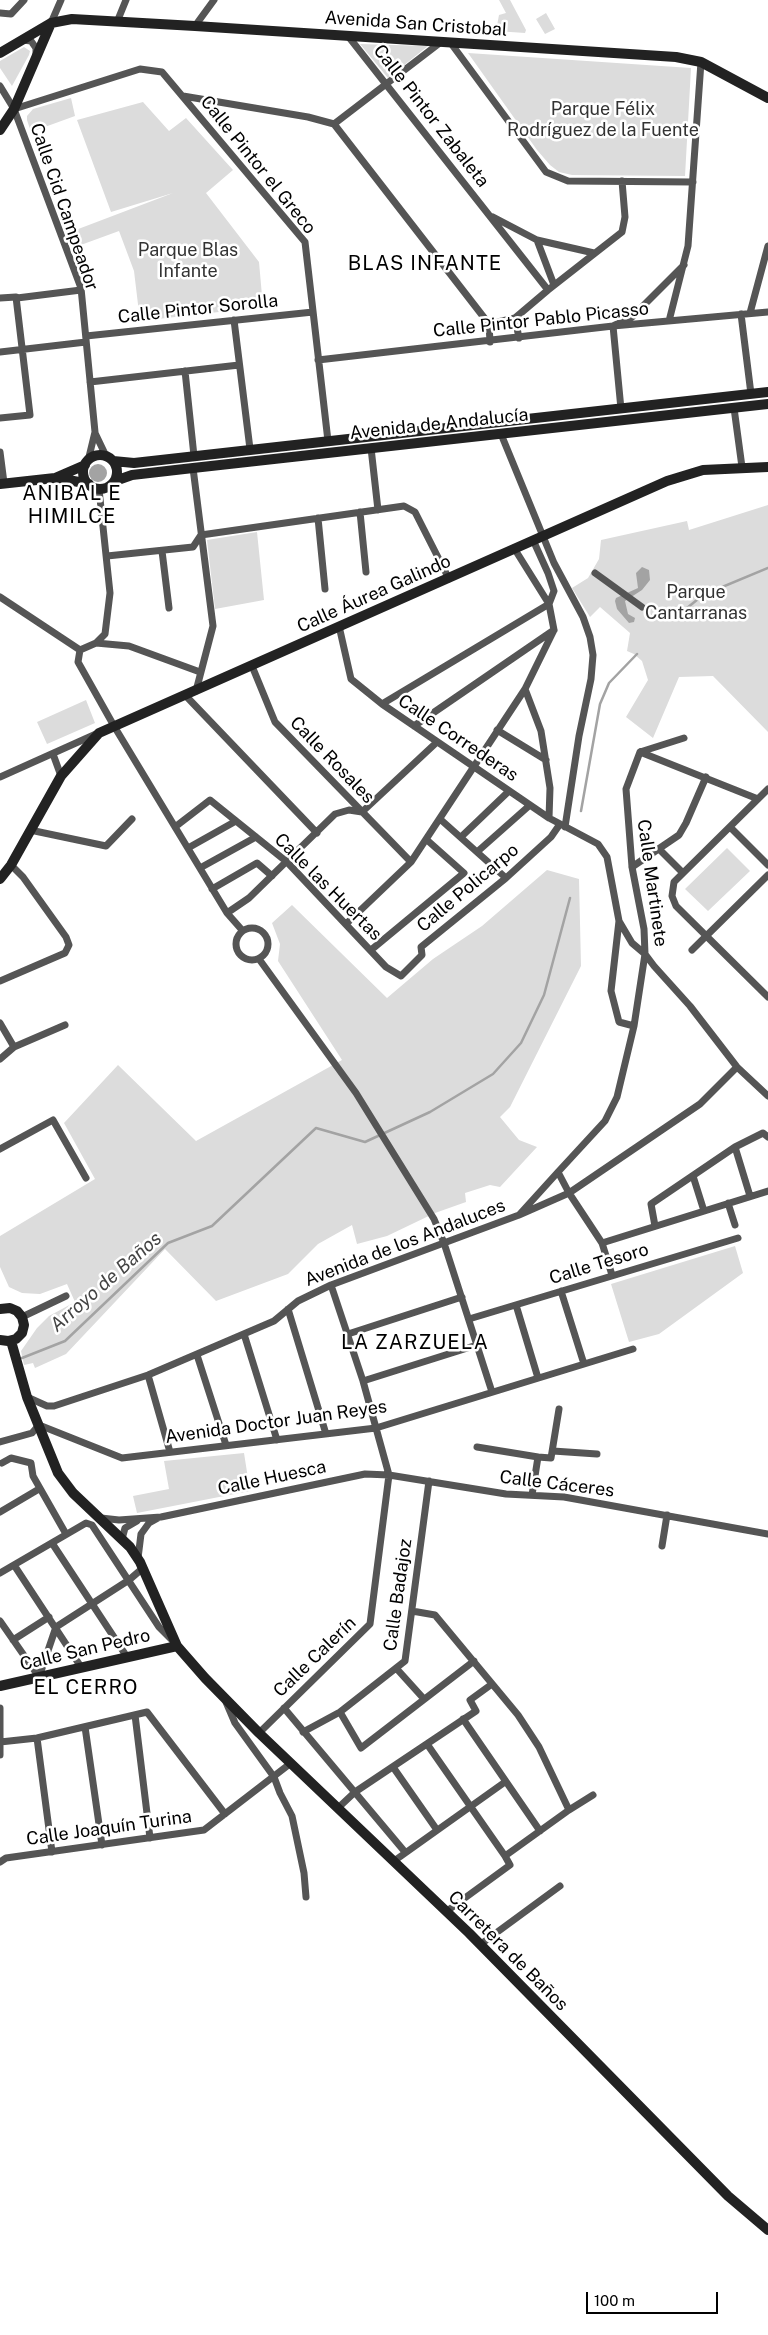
<!DOCTYPE html>
<meta charset="utf-8">
<style>
body{margin:0}
#map{position:relative;width:768px;height:2335px;overflow:hidden;background:#fff;font-family:"Public Sans",sans-serif}
canvas{display:block}
.scale{position:absolute;left:586px;top:2292px;width:132px;height:22px;box-sizing:border-box;border:2px solid #000;border-top:0;padding-left:6px;font-size:15px;line-height:18px;white-space:nowrap;color:#000;-webkit-text-stroke:4px #fff;paint-order:stroke}
</style>
<div id="map">
<canvas width="768" height="2335"></canvas>
<div class="scale">100 m</div>
</div>
<script>
const c = document.querySelector('canvas').getContext('2d');
c.lineJoin = 'round';
function fill(path, color) {
  c.fillStyle = color;
  c.fill(path, 'evenodd');
}
function poly(rows) {
  const path = new Path2D();
  for (const r of rows) {
    if (r.length === 3) {
      path.moveTo(r[0] + r[2], r[1]);
      path.arc(r[0], r[1], r[2], 0, 2 * Math.PI);
      continue;
    }
    path.moveTo(r[0], r[1]);
    for (let i = 2; i < r.length; i += 2) path.lineTo(r[i], r[i + 1]);
  }
  return path;
}
function stroke(path, color, width, dash) {
  c.strokeStyle = color;
  c.lineWidth = width;
  c.lineCap = dash ? 'butt' : 'round';
  c.setLineDash(dash || []);
  c.stroke(path);
}
function label(font, color, halo, rows, align = 'center') {
  c.font = font + ' "Public Sans",sans-serif';
  c.lineWidth = 5;
  c.setLineDash([]);
  c.textBaseline = 'middle';
  c.strokeStyle = halo;
  c.fillStyle = color;
  for (const [text, x, y, turn = 0] of rows) {
    c.save();
    c.translate(x, y);
    c.rotate((+turn || 0) * Math.PI / 180);
    c.textAlign = isNaN(turn) ? turn : align;
    if (halo) c.strokeText(text, 0, 0);
    c.fillText(text, 0, 0);
    c.restore();
  }
}
const green = poly([
 [499,0,510,0,526,30,525,33,496,31,499,15,506,13],
 [546,13,555,29,545,34,536,19],
 [360,44,428,46,388,78],
 [24,47,30,51,29,55,12,86,0,68,0,61],
 [468,53,691,68,685,176,572,175,559,172,550,165,537,150],
 [71,98,75,116,31,132,27,120,27,116,33,109],
 [143,102,169,131,186,118,233,170,206,193,259,262,263,307,140,321,134,271,119,231,78,246,73,231,173,193,111,212,77,120],
 [768,505,768,732,713,676,679,677,653,738,626,717,648,680,642,661,634,654,627,651,630,633,600,607,590,617,572,588,588,578,599,559,601,540,687,521,689,530],
 [257,532,264,600,215,609,207,540],
 [86,700,95,723,47,744,37,722],
 [727,848,750,871,708,911,685,889],
 [547,870,579,879,581,966,510,1107,500,1117,519,1140,537,1147,500,1187,490,1185,465,1193,466,1202,435,1213,387,1236,357,1244,352,1225,318,1244,288,1274,216,1301,165,1249,66,1354,35,1368,33,1363,24,1365,21,1351,37,1328,49,1316,75,1302,67,1284,40,1294,22,1293,9,1287,0,1267,0,1236,95,1179,64,1123,118,1065,196,1141,342,1060,278,961,280,944,272,923,292,905,387,998,433,959,482,926],
 [735,1246,743,1273,659,1334,629,1342,611,1284],
 [244,1453,250,1491,137,1513,133,1496,169,1489,164,1461]
]);
const water = poly([
 [98,473,9],
 [642,567,649,570,650,580,642,590,625,601,628,614,635,618,634,622,629,623,617,609,615,601,616,598,638,588,636,573]
]);
const stream = poly([
 [687,608,703,595,768,568],
 [581,811,600,704,609,683,637,654],
 [22,1358,65,1341,168,1243,212,1226,316,1128,365,1142,430,1112,493,1074,521,1043,544,995,570,898]
]);
const street = poly([
 [0,13,11,14,24,0],
 [117,22,126,0],
 [51,23,61,0],
 [195,26,214,0],
 [348,36,548,290],
 [23,40,31,41,36,48,36,55],
 [450,42,546,172,568,181,693,182],
 [0,86,14,109,81,288,95,432,88,461],
 [183,96,308,117,334,124,489,324],
 [14,109,140,69,162,72,305,242,328,441],
 [334,124,441,42],
 [493,217,537,240,554,285],
 [537,240,594,253],
 [0,298,16,297,30,415,0,418],
 [17,298,81,290],
 [750,313,768,246],
 [741,314,751,394],
 [515,318,548,290,622,232,625,217,622,181],
 [234,320,250,449],
 [669,321,688,246,701,62],
 [86,336,313,312],
 [490,342,489,324,515,318,519,338],
 [0,352,86,342],
 [318,360,613,326,768,312],
 [185,371,194,456],
 [90,382,239,365],
 [734,408,742,467],
 [621,409,613,326,632,317,684,265],
 [95,433,106,456],
 [501,434,554,563,583,617,590,637,593,655,591,679,579,736,565,827],
 [371,448,378,510],
 [0,452,4,483],
 [193,468,213,626,196,691],
 [360,512,366,572],
 [318,518,325,589],
 [533,540,548,573,554,591,549,604],
 [514,548,549,604,554,630,525,689,541,731,550,788,549,818],
 [162,551,169,608],
 [107,556,193,547,201,535,404,506,415,512,449,579],
 [595,573,642,607],
 [0,597,80,650],
 [339,626,351,679,382,704,549,818,598,844,607,857,619,921,611,991,619,1022,634,1026],
 [96,643,105,634,110,593,99,489],
 [80,650,78,662,114,726,227,913,242,930],
 [80,650,96,643,129,646,200,672],
 [252,666,275,722,411,862],
 [185,695,317,833],
 [382,704,549,604],
 [414,726,554,630],
 [497,730,546,760],
 [640,752,626,789,632,867,644,929,645,954,654,966,690,1006,737,1067,768,1096],
 [640,752,758,799],
 [640,752,684,738],
 [53,754,61,776],
 [0,777,96,734],
 [768,789,674,882,672,896,676,906,768,997],
 [440,819,506,878],
 [175,827,210,800,287,862,386,967,401,976,422,955,421,947,506,878,551,837,560,824],
 [730,827,768,865],
 [30,830,106,846,132,819],
 [461,837,509,791],
 [188,848,236,821],
 [659,849,683,873],
 [477,852,530,805],
 [632,867,679,835,686,823,706,777],
 [200,868,256,837],
 [212,889,257,863,272,876],
 [227,913,249,898,335,814,349,810,362,812,437,742],
 [346,924,411,862,525,689],
 [252,944,16],
 [371,950,464,873,427,840],
 [692,950,768,875],
 [259,959,356,1093,434,1219,444,1243,492,1392],
 [0,981,65,953,69,945,66,937,23,877,11,865],
 [0,1023,14,1047],
 [0,1059,14,1047,65,1025],
 [735,1147,750,1196],
 [0,1149,53,1120,86,1178],
 [558,1172,605,1121,617,1097,634,1026,645,954,632,943,619,921],
 [693,1176,704,1211],
 [728,1203,735,1225],
 [655,1226,651,1204,735,1147,763,1133,768,1137],
 [602,1243,768,1191],
 [612,1275,602,1243,569,1193,700,1104,737,1067],
 [561,1291,584,1364],
 [516,1305,538,1378],
 [288,1309,326,1434],
 [22,1317,66,1296],
 [469,1319,738,1238],
 [244,1334,277,1440],
 [348,1334,462,1297],
 [197,1355,226,1445],
 [148,1375,170,1452],
 [363,1381,477,1345],
 [27,1397,47,1406,54,1406,148,1375,274,1321,298,1301,331,1285,519,1215,569,1193,558,1172,519,1215],
 [0,1442,32,1433,39,1425,122,1458,376,1428,633,1349],
 [477,1447,538,1457,532,1495],
 [553,1451,597,1454],
 [538,1457,551,1458,559,1409],
 [2,1463,11,1458,31,1463,33,1476,66,1534],
 [0,1512,39,1489],
 [101,1518,119,1520,161,1517,365,1474,389,1475,506,1494,564,1497,768,1534],
 [122,1539,125,1528,137,1521],
 [52,1543,127,1657],
 [662,1546,667,1515],
 [138,1558,141,1534,149,1523,158,1518],
 [14,1565,81,1667],
 [0,1573,86,1523,92,1525,159,1627,172,1640],
 [412,1611,435,1615,518,1715,539,1747,569,1810],
 [0,1621,39,1677],
 [13,1640,49,1617],
 [396,1668,424,1699],
 [39,1677,56,1627,129,1580,143,1568],
 [226,1702,235,1723,274,1777,280,1793,292,1816,304,1873,306,1897],
 [0,1708,0,1755],
 [284,1708,405,1852],
 [340,1712,361,1748,474,1661],
 [135,1715,150,1838],
 [463,1719,540,1831],
 [85,1727,102,1845],
 [303,1732,340,1712,405,1661,429,1481],
 [259,1733,370,1624,389,1475,363,1381,331,1285],
 [37,1738,52,1852],
 [0,1742,37,1738,147,1712,225,1814],
 [427,1744,505,1856],
 [393,1767,437,1830],
 [338,1808,355,1792,476,1711,470,1700,492,1684],
 [394,1861,505,1782],
 [0,1862,6,1858,204,1830,291,1763],
 [447,1911,510,1865,505,1856,569,1810,593,1795],
 [481,1944,560,1886]
]);
const secondary = poly([
 [0,53,51,23,72,19,195,26,676,57,701,62,768,98],
 [0,130,14,109,51,23],
 [100,472,17],
 [113,461,134,463,768,392],
 [58,478,89,484],
 [115,481,132,475,193,468,768,404],
 [0,484,55,478,85,465],
 [0,879,11,865,61,776,99,733,667,481,703,470,768,467],
 [0,1309,10,1308,17,1311,22,1317,24,1325,22,1333,16,1339,8,1341,0,1340],
 [11,1341,27,1397,58,1473,73,1493,130,1547,140,1562,177,1646,205,1678,259,1733,469,1933,728,2196,768,2230],
 [0,1686,177,1646]
]);
const streetNames = [
 ["Avenida San Cristobal",416,24,4],
 ["Calle Pintor Zabaleta",431,116,52],
 ["Calle Pintor el Greco",258,165,51],
 ["Calle Cid Campeador",64,207,71],
 ["Calle Pintor Sorolla",198,309,-6],
 ["Calle Pintor Pablo Picasso",541,320,-6],
 ["Avenida de Andalucía",439,424,-6],
 ["Calle Áurea Galindo",374,594,-24],
 ["Calle Correderas",458,738,34],
 ["Calle Rosales",332,760,46],
 ["Calle Martinete",652,883,82],
 ["Calle las Huertas",328,887,45],
 ["Calle Policarpo",468,888,-40],
 ["Avenida de los Andaluces",405,1243,-21],
 ["Calle Tesoro",599,1264,-17],
 ["Avenida Doctor Juan Reyes",276,1422,-8],
 ["Calle Huesca",272,1478,-12],
 ["Calle Cáceres",557,1484,7],
 ["Calle Badajoz",398,1595,-82],
 ["Calle San Pedro",85,1650,-13],
 ["Calle Calerín",315,1657,-44],
 ["Calle Joaquín Turina",109,1828,-8],
 ["Carretera de Baños",508,1951,45]
];
const parkNames = [
 ["Parque Félix",603,109],
 ["Rodríguez de la Fuente",603,130],
 ["Parque Blas",188,250],
 ["Infante",188,271],
 ["Parque",696,592],
 ["Cantarranas",696,613]
];
const waterNames = [
 ["Arroyo de Baños",106,1282,-41]
];
const quarterNames = [
 ["BLAS INFANTE",425,264],
 ["ANIBAL E",72,494],
 ["HIMILCE",72,517],
 ["LA ZARZUELA",415,1343],
 ["EL CERRO",86,1688]
];
fill(green, '#dcdcdc');
fill(water, '#a3a3a3');
stroke(stream, '#a3a3a3', 2.5);
stroke(street, '#555', 7);
stroke(secondary, '#222', 10);
label('18px', '#000', '#fff', streetNames);
label('18px', '#333', '#fff', parkNames);
label('italic 19px', '#444', '#fff', waterNames);
c.letterSpacing = '1px';
label('20px', '#000', '#fff', quarterNames);
c.letterSpacing = '0px';
</script>
